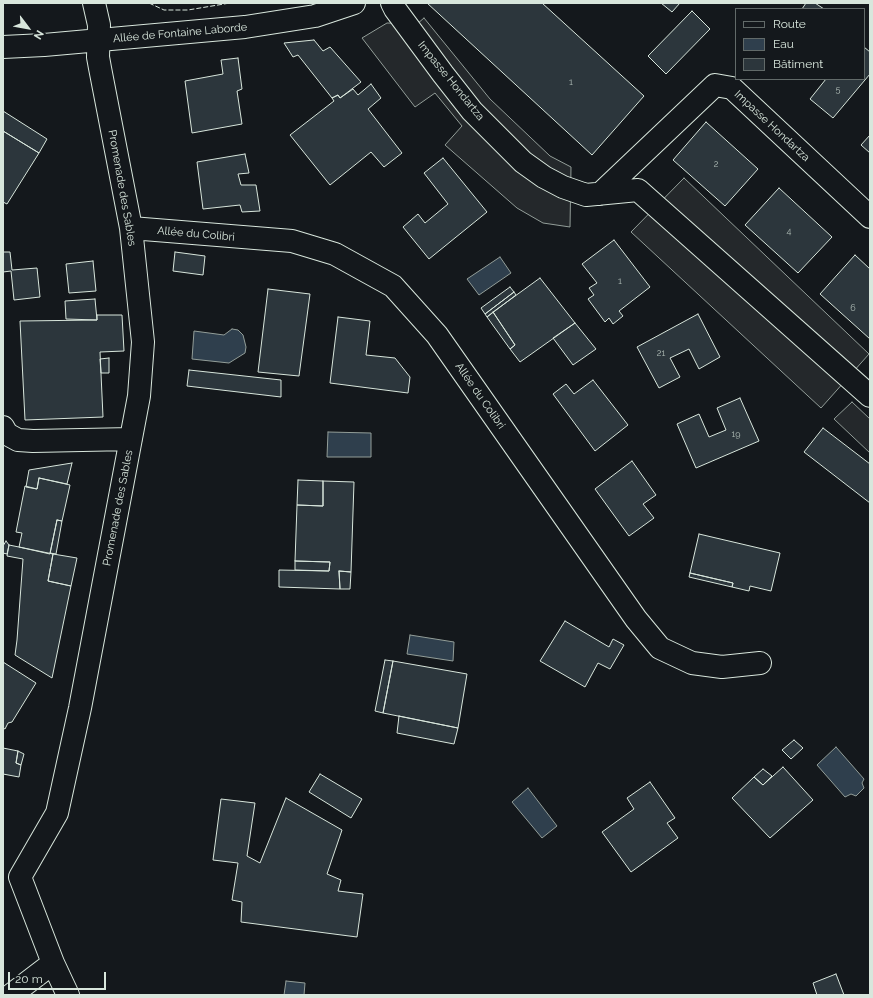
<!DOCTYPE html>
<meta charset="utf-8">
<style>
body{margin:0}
#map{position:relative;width:873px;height:998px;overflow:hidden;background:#14181c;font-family:Raleway,sans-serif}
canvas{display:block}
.frame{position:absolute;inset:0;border:4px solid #d8e6dc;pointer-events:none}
.legend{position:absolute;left:735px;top:8px;width:130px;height:72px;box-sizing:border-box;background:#14181c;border:1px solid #626a69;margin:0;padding:5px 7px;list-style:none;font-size:12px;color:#d8e6dc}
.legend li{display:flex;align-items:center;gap:8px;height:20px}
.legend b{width:20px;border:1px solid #626a69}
.north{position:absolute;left:8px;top:8px;width:40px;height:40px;-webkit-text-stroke:3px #14181c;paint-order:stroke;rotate:122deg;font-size:11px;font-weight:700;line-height:16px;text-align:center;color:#d8e6dc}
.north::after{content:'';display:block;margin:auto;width:14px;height:18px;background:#d8e6dc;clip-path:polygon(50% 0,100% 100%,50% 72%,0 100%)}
.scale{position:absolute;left:8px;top:972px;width:98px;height:18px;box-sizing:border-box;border:2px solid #d8e6dc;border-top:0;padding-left:5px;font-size:12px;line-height:14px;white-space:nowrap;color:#d8e6dc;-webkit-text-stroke:3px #14181c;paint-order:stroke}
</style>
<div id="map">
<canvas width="873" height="998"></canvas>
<div class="frame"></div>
<ul class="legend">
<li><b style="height:5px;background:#14181c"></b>Route</li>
<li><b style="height:11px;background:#2f3f4d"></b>Eau</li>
<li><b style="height:11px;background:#2c363c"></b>Bâtiment</li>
</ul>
<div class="north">N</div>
<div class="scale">20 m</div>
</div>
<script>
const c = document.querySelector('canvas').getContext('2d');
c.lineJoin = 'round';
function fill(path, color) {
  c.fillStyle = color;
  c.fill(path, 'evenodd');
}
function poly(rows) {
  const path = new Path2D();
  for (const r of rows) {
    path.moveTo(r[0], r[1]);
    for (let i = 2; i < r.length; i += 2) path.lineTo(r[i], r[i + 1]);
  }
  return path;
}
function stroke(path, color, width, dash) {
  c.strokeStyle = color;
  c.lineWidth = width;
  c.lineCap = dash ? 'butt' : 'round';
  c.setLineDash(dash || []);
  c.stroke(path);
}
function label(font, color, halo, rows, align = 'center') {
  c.font = font + ' Raleway,sans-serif';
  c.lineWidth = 3;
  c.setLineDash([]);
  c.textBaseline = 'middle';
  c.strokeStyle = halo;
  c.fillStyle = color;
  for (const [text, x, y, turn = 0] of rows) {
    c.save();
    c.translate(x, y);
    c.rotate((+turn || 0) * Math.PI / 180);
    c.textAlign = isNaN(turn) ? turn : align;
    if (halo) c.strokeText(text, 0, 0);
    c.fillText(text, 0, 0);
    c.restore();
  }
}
const parking = poly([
 [424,18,490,99,550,156,571,167,570,227,543,223,517,208,445,145,462,126,435,93,415,107,362,38,387,23,417,24,424,18],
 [684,178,869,354,821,408,631,232,684,178],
 [852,402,870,419,870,453,834,419,852,402]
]);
const water = poly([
 [500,257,511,273,479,295,467,279,500,257],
 [232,329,238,330,243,335,246,347,245,353,229,363,192,359,194,331,224,335,232,329],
 [328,432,371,433,371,457,327,457,328,432],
 [410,635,454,642,453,661,407,654,410,635],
 [836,747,864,779,862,783,864,788,856,796,851,794,845,797,817,765,836,747],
 [528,788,557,826,542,838,512,802,528,788],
 [286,981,305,983,304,995,284,995,286,981]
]);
const building = poly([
 [427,3,542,3,644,96,592,155,427,3],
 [661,3,680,3,672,12,661,3],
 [806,3,815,3,824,9,802,9,806,3],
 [692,11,710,29,666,74,648,56,692,11],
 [314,40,323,51,330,47,361,82,340,98,338,95,332,98,298,55,293,57,284,43,314,40],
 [864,47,870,52,870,74,833,118,810,99,826,79,864,79,864,47],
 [238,58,242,89,237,91,242,124,192,133,185,81,223,74,221,60,238,58],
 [371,84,381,98,368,109,402,153,384,167,371,152,330,185,290,135,334,101,332,98,338,95,340,98,353,89,358,95,371,84],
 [3,111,47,139,39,153,3,131,3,111],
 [706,122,758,169,725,206,673,160,706,122],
 [3,131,39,153,7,204,3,202,3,131],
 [870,135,870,153,861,145,870,135],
 [245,154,249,173,238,174,241,185,256,185,260,211,242,212,240,205,203,209,197,162,245,154],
 [443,158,487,212,429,259,403,227,418,214,425,223,448,204,424,173,443,158],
 [779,188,832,237,798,273,745,225,779,188],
 [614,240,650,287,619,311,623,316,613,324,609,318,605,322,588,299,594,295,589,288,597,283,582,264,614,240],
 [3,252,10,252,12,270,37,268,40,297,14,300,11,271,3,272,3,252],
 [175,252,205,256,203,275,173,271,175,252],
 [855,255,870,269,870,339,820,294,855,255],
 [93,261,96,291,69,293,66,264,93,261],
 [540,278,575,323,520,362,510,349,515,345,493,312,540,278],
 [510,287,514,292,485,314,481,308,510,287],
 [268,289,310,294,299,376,258,372,268,289],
 [514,292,516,295,487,317,485,314,514,292],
 [95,299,97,320,66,319,65,301,95,299],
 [493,312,515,345,510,349,487,317,493,312],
 [698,314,720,357,699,369,689,349,670,358,680,377,659,388,637,347,698,314],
 [97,315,122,315,124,351,100,352,103,417,25,420,20,321,97,320,97,315],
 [338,317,370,321,366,355,395,358,410,377,408,393,330,383,338,317],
 [575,323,596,349,573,365,553,338,575,323],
 [109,358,109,373,101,373,100,359,109,358],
 [189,370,281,380,281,397,187,386,189,370],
 [593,380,628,425,595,451,553,394,566,384,574,394,593,380],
 [740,398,759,441,696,468,677,424,699,414,709,437,726,430,717,408,740,398],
 [823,428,870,464,870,503,804,452,823,428],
 [632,461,656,495,643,504,654,518,629,536,595,489,632,461],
 [72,463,67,484,39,478,37,489,26,487,29,470,72,463],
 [39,478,70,485,62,521,57,520,50,554,19,547,22,533,16,532,25,486,37,489,39,478],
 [298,480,323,481,323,506,297,505,298,480],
 [323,481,354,482,351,572,339,571,340,589,279,587,279,570,329,571,330,562,295,561,297,505,323,506,323,481],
 [57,520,62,521,56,554,50,553,57,520],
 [699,534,780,553,771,591,750,586,749,591,732,587,733,583,690,573,699,534],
 [6,541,9,545,7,554,3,553,3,546,6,541],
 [9,545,53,554,48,581,71,586,52,678,15,655,17,640,23,559,7,556,9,545],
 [53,554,77,558,71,586,48,581,53,554],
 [295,561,330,562,329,571,295,570,295,561],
 [339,571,351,572,350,589,340,589,339,571],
 [690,573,733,583,732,587,689,577,690,573],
 [565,621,609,647,613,639,624,645,610,669,598,663,585,687,540,661,565,621],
 [385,660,393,661,383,713,375,711,385,660],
 [393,661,467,674,458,728,383,713,393,661],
 [3,662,36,683,12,722,8,723,5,729,3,728,3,662],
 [399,716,458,728,454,744,397,733,399,716],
 [794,740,803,748,791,759,782,750,794,740],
 [3,748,18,751,16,763,21,765,19,777,3,774,3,748],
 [18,751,24,754,21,765,16,763,18,751],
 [783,767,813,800,770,838,732,798,754,777,763,785,783,767],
 [763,769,772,776,763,785,754,777,763,769],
 [320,774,362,799,351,818,309,792,320,774],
 [650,782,675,818,667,823,678,838,631,872,602,832,634,809,627,798,650,782],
 [286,798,342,830,327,874,341,880,338,891,363,894,357,937,241,922,242,902,232,900,238,863,213,860,221,799,255,803,247,856,260,863,286,798],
 [836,974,844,995,817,995,813,983,836,974]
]);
const minor = poly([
 [392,3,395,9,443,74,472,111,523,162,544,177,563,187,586,195,638,190,870,396],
 [3,47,44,45,245,27,315,16,354,3],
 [600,194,715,85,732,88,870,217],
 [131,228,292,241,335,254,393,286,437,335,636,619,660,648,692,663,722,667,760,663],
 [3,427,7,434,18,440,33,441,131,439],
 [11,995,53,963],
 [68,995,53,963,20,877,57,813,80,708,139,396,143,342,131,228,100,68,98,57,99,25,94,3]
]);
const fence = poly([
 [149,3,164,10,188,10,230,3]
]);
const numberNames = [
 ["1",571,82],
 ["5",838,89],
 ["2",716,164],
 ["4",789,231],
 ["1",620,281],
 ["6",853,308],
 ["21",661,353],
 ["19",736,434]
];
const streetNames = [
 ["Allée de Fontaine Laborde",180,33,-5],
 ["Impasse Hondartza",451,81,51],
 ["Impasse Hondartza",772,126,43],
 ["Promenade des Sables",122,188,80],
 ["Allée du Colibri",196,234,5],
 ["Allée du Colibri",480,396,55],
 ["Promenade des Sables",118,508,-79]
];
fill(parking, '#24282b');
stroke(parking, '#939e99', 1);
fill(water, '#2f3f4d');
stroke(water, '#939e99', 1);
fill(building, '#2c363c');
stroke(building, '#d8e6dc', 1);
stroke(minor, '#d8e6dc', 24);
stroke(minor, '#14181c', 22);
stroke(fence, '#d8e6dc', 1, [5, 2]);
label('9px', '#adbab4', null, numberNames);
label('11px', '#d8e6dc', '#14181c', streetNames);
</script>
